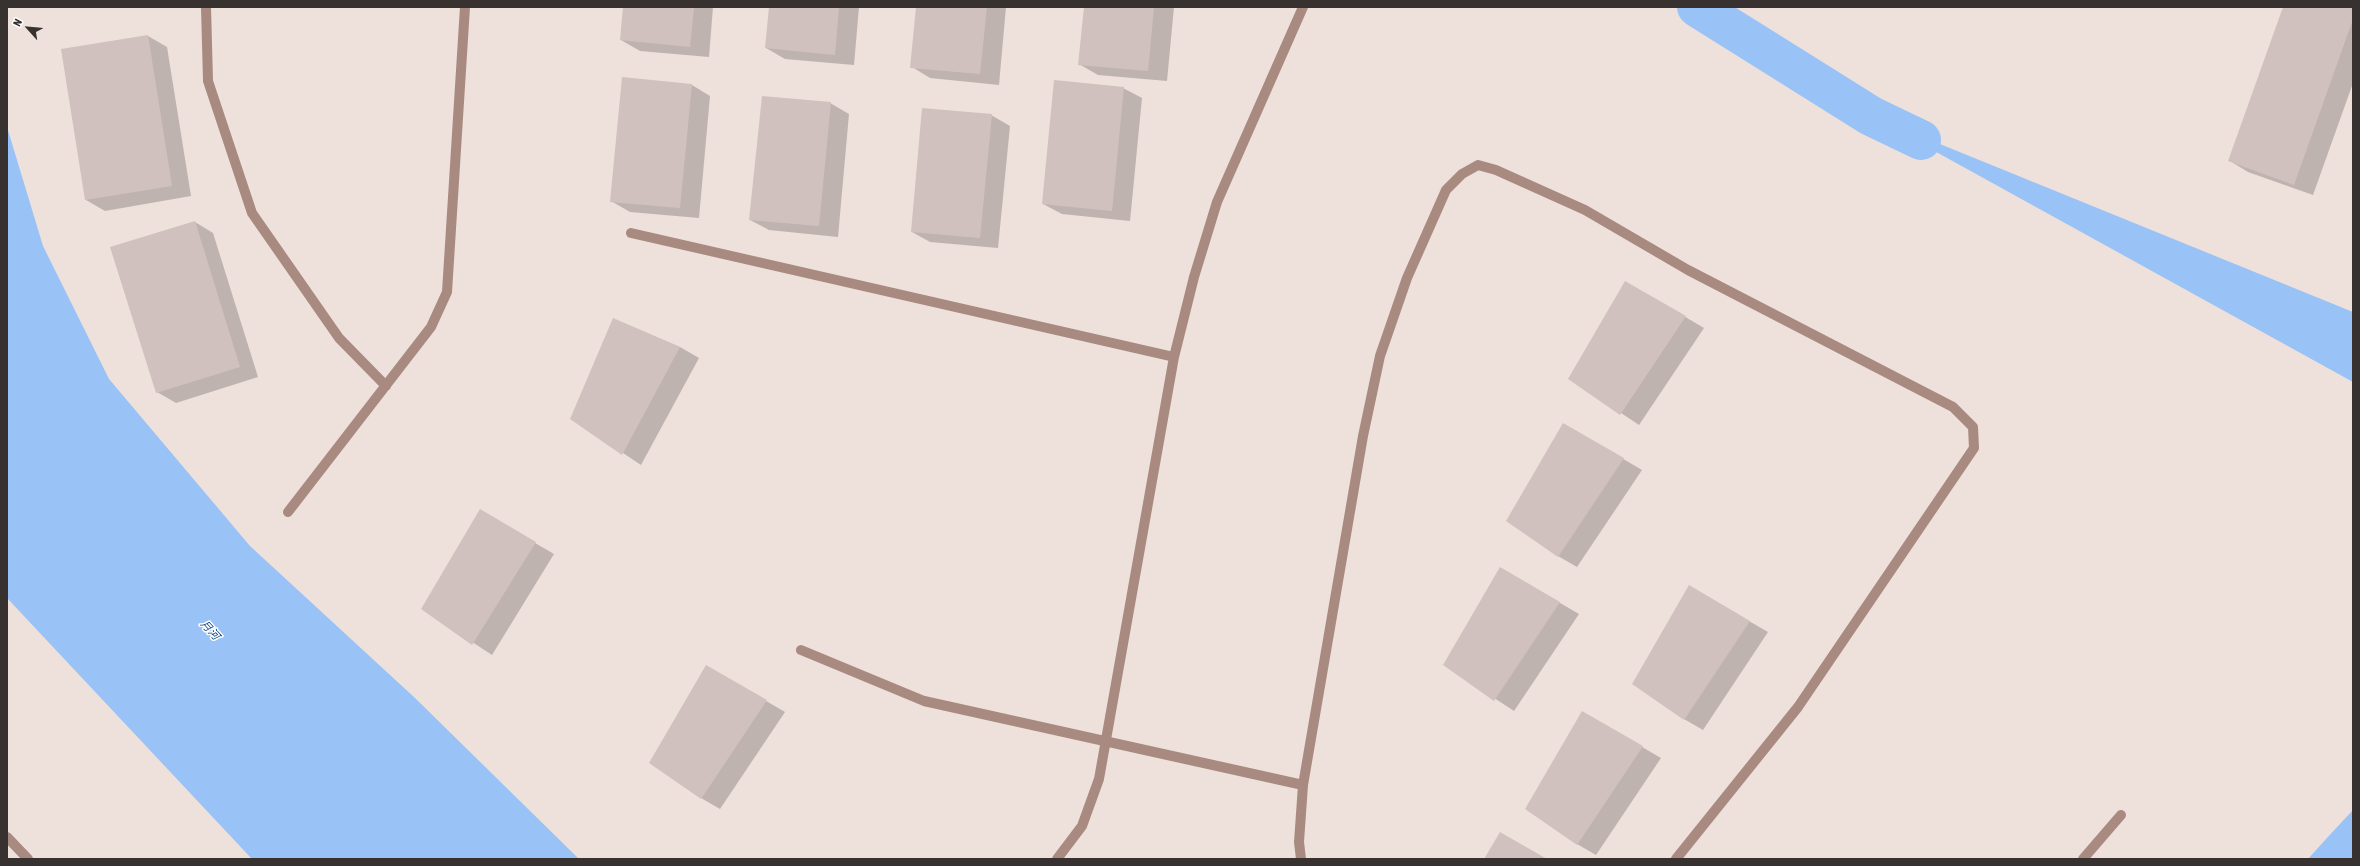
<!DOCTYPE html>
<meta charset="utf-8">
<style>
body{margin:0}
#map{position:relative;width:2360px;height:866px;overflow:hidden;background:#eee0da;font-family:"Asap Condensed",sans-serif}
canvas{display:block}
.frame{position:absolute;inset:0;border:8px solid #37312f;pointer-events:none}
.north{position:absolute;left:8px;top:8px;width:40px;height:40px;-webkit-text-stroke:3px #fff;paint-order:stroke;rotate:297deg;font-size:11px;font-weight:700;line-height:16px;text-align:center;color:#37312f}
.north::after{content:'';display:block;margin:auto;width:14px;height:18px;background:#37312f;clip-path:polygon(50% 0,100% 100%,50% 72%,0 100%)}
</style>
<div id="map">
<canvas width="2360" height="866"></canvas>
<div class="frame"></div>
<div class="north">N</div>
</div>
<script>
const c = document.querySelector('canvas').getContext('2d');
c.lineJoin = 'round';
function fill(path, color) {
  c.fillStyle = color;
  c.fill(path, 'evenodd');
}
function poly(rows) {
  const path = new Path2D();
  for (const r of rows) {
    path.moveTo(r[0], r[1]);
    for (let i = 2; i < r.length; i += 2) path.lineTo(r[i], r[i + 1]);
  }
  return path;
}
function stroke(path, color, width, dash) {
  c.strokeStyle = color;
  c.lineWidth = width;
  c.lineCap = dash ? 'butt' : 'round';
  c.setLineDash(dash || []);
  c.stroke(path);
}
function label(font, color, halo, rows, align = 'center') {
  c.font = font + ' "Asap Condensed","Noto Sans SC",sans-serif';
  c.lineWidth = 3;
  c.setLineDash([]);
  c.textBaseline = 'middle';
  c.strokeStyle = halo;
  c.fillStyle = color;
  for (const [text, x, y, turn = 0] of rows) {
    c.save();
    c.translate(x, y);
    c.rotate((+turn || 0) * Math.PI / 180);
    c.textAlign = isNaN(turn) ? turn : align;
    if (halo) c.strokeText(text, 0, 0);
    c.fillText(text, 0, 0);
    c.restore();
  }
}
const water = poly([
 [1871,116,2353,312,2353,382],
 [7,127,43,246,109,379,250,546,415,698,579,859,252,859,7,598],
 [2353,810,2353,859,2308,859,2326,839]
]);
const shadow = poly([
 [624,7,713,7,709,57,640,51,621,40],
 [770,7,859,7,854,65,785,59,766,48],
 [917,7,1006,7,999,85,930,78,912,67],
 [1085,7,1174,7,1167,81,1098,75,1079,64],
 [2284,7,2353,7,2353,83,2313,195,2248,172,2230,161],
 [148,36,167,47,191,196,105,211,86,200],
 [692,85,710,96,699,218,630,212,611,201],
 [1123,88,1142,98,1130,221,1062,214,1043,204],
 [830,103,849,114,838,237,769,230,750,220],
 [991,115,1010,126,998,248,930,242,912,232],
 [195,222,213,233,258,377,176,403,157,392],
 [1626,282,1704,328,1639,425,1569,378],
 [614,319,680,347,699,358,641,465,572,419],
 [1564,424,1642,470,1577,567,1558,556],
 [480,511,554,554,492,655,422,609],
 [1500,568,1579,614,1514,711,1444,665],
 [1690,587,1768,632,1703,730,1684,719],
 [706,666,785,712,720,809,701,798],
 [1582,712,1661,758,1596,855,1577,844]
]);
const canal = poly([
 [1697,7,1871,116,1921,140]
]);
const building = poly([
 [623,7,694,7,690,47,620,40],
 [769,7,839,7,835,55,765,48],
 [916,7,987,7,980,74,910,68],
 [1084,7,1154,7,1148,71,1078,65],
 [2283,7,2353,7,2353,19,2294,185,2228,161],
 [148,35,172,186,85,200,61,49],
 [622,77,692,84,680,208,610,202],
 [1054,80,1124,87,1112,211,1042,204],
 [762,96,831,102,819,226,749,220],
 [922,108,992,114,980,238,911,232],
 [195,221,240,367,156,393,110,247],
 [1625,281,1686,316,1620,415,1568,379],
 [613,318,680,347,622,455,570,419],
 [1563,423,1624,458,1558,557,1506,521],
 [480,509,536,542,472,645,421,609],
 [1500,567,1560,602,1494,701,1443,665],
 [1689,585,1750,621,1684,720,1632,684],
 [706,665,767,700,701,799,649,763],
 [1582,711,1643,746,1577,845,1525,809],
 [1500,832,1547,859,1484,859]
]);
const minor = poly([
 [206,7,208,81,252,213,339,338,386,386],
 [631,233,1174,357],
 [288,512,431,327,447,292,465,7],
 [801,650,924,701,1303,785],
 [7,837,28,859],
 [1057,859,1082,826,1099,779,1174,357,1194,277,1217,202,1303,7],
 [1301,859,1299,842,1303,785,1363,436,1380,356,1407,278,1446,190,1462,174,1478,165,1496,170,1585,210,1688,270,1953,407,1973,427,1974,448,1798,707,1676,859],
 [2083,859,2121,815]
]);
const waterNames = [
 ["月河",210,630,48]
];
fill(water, '#99c2f6');
fill(shadow, '#0003');
stroke(canal, '#99c2f6', 40);
fill(building, '#d1c1be');
stroke(minor, '#a88a81', 10);
label('italic 11px', '#06407c', '#fff', waterNames);
</script>
